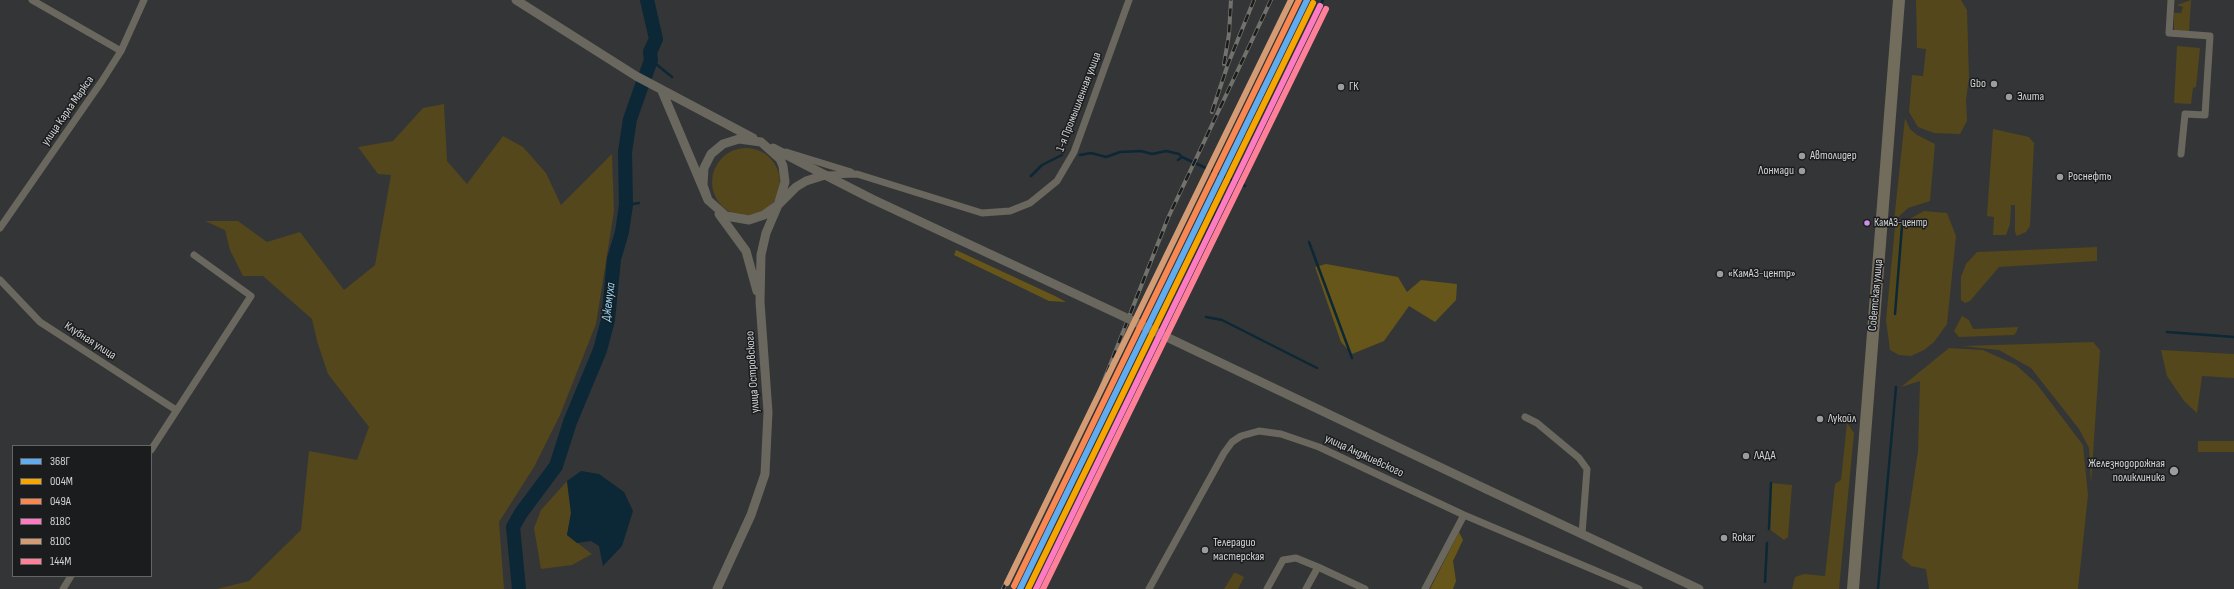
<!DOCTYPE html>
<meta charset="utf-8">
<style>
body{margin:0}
#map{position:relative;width:2234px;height:589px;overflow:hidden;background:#343536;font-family:"Sofia Sans Condensed",sans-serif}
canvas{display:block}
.legend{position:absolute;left:12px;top:445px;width:140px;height:132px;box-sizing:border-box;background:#1b1c1d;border:1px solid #646566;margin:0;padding:5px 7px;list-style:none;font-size:12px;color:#d1d3d4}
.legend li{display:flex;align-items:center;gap:8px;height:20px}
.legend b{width:20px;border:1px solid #646566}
</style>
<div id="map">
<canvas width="2234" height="589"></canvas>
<ul class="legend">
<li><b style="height:5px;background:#60acee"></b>368Г</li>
<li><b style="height:5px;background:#f7a600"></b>004М</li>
<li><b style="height:5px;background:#f88751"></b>049А</li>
<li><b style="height:5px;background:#fe7ac1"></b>818С</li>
<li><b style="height:5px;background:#d39c74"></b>810С</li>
<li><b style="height:5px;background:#ff8098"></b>144М</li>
</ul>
</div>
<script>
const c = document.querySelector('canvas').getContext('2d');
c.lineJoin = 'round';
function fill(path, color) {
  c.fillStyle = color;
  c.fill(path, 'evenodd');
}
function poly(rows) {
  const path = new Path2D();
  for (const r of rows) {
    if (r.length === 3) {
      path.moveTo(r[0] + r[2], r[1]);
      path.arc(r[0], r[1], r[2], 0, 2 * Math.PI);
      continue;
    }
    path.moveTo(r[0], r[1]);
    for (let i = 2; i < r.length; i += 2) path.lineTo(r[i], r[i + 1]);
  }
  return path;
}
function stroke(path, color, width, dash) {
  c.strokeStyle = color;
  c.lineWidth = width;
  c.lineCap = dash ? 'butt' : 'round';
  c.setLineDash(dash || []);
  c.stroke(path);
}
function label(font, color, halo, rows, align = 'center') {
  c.font = font + ' "Sofia Sans Condensed",sans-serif';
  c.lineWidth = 3;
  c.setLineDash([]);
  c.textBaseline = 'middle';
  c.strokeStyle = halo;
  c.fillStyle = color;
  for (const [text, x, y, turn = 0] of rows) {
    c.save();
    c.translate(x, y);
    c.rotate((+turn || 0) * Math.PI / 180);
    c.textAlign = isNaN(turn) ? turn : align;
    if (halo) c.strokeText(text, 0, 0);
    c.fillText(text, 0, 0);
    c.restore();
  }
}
const green = poly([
 [1916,0,1961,0,1967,10,1969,78,1966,100,1967,121,1960,134,1934,133,1918,127,1909,112,1912,75,1923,76,1926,49,1917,48],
 [2191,0,2189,32,2174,30,2174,13,2181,13,2183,7,2177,5],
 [2177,46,2200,48,2196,87,2193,88,2191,104,2174,103],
 [444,104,447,161,467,184,503,136,523,147,546,173,561,205,612,154,614,211,596,324,560,415,534,467,499,522,504,589,217,589,249,581,301,530,309,451,357,460,369,427,328,374,317,341,312,319,263,276,243,276,230,250,225,230,205,221,238,221,267,242,300,232,344,290,375,265,391,175,378,174,358,147,393,141,423,108],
 [1905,118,1910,129,1917,135,1935,144,1930,201,1908,208,1894,221],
 [1993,129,2029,137,2034,143,2030,226,2026,232,2017,236,2015,232,2015,205,2011,205,2010,224,2006,235,1993,235,1994,217,1987,216],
 [746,182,34],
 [1924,211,1947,213,1956,236,1947,324,1934,342,1924,350,1911,356,1899,355,1890,350,1886,320,1895,227],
 [2097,247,2097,261,1999,267,1970,301,1965,303,1961,300,1961,277,1966,264,1977,252],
 [1962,316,1969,320,1973,329,2018,327,2017,331,2014,335,1959,337,1954,331],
 [2093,342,2100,350,2091,484,2089,448,2079,429,2031,368,1999,350,1962,346],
 [1949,348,1983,350,2016,365,2036,383,2083,445,2088,495,2078,589,1929,589,1926,569,1911,566,1902,558,1918,451,1920,381,1901,387],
 [2161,350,2234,354,2234,378,2202,376,2197,413,2184,401,2167,376],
 [1847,423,1854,433,1839,589,1792,589,1795,577,1804,574,1825,576,1835,484,1841,480],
 [2198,441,2234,441,2234,452,2198,452],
 [567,481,571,513,567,535,592,554,572,565,541,569,534,528,541,510],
 [1771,483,1792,485,1788,537,1784,540,1769,529],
 [1234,573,1236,573,1244,577,1238,589,1224,589]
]);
const forest = poly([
 [956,250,1055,296,1066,302,1049,301,954,255],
 [1326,264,1398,277,1407,292,1421,280,1457,284,1456,300,1435,322,1409,306,1384,341,1352,354,1341,342,1315,267],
 [1459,532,1463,540,1453,561,1456,581,1453,589,1430,589]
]);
const water = poly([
 [581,471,599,474,624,492,633,511,622,546,603,566,599,546,591,541,577,543,567,535,571,513,567,481]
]);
const stream = poly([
 [651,60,672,77],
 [1080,155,1091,153,1106,157,1120,152,1141,151,1152,154,1166,151,1179,154,1182,157],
 [1178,160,1182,157,1245,186],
 [1031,176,1042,165,1062,155],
 [1235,181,1323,0],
 [626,205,639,203],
 [1309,242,1352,358],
 [1895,314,1902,226],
 [1206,317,1222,320,1317,368],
 [1160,332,1221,203,1237,192,1241,184],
 [2167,332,2234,337],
 [1769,529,1771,483],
 [1765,582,1767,543],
 [1034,589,1158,336],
 [1878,589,1896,387]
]);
const river = poly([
 [519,589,513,527,521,513,556,466,570,422,600,350,608,320,614,259,622,232,626,205,625,152,630,119,651,60,650,52,656,39,647,0]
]);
const minor = poly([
 [32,0,121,51],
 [2171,0,2169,33,2210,36,2205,115,2185,114,2181,154],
 [786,152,851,172],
 [826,175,857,174,982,213,1010,211,1030,203,1057,181,1074,152,1129,0],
 [0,228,102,81,121,51,144,0],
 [0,280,40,322,176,410],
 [1525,417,1537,423,1579,458,1587,469,1582,534],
 [151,450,251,296,194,255],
 [1318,567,1365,589],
 [63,589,71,576],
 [1149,589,1224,453,1232,442,1241,436,1259,431,1281,434,1319,447,1464,515,1639,589],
 [1267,589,1283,560,1296,558,1318,567,1306,589],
 [1425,589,1464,515]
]);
const tertiary = poly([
 [516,0,636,76,753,138],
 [662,91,708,200,726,216,749,220,764,215,778,205,785,182,783,166,780,159,761,142,739,139,723,144,711,154,704,168,703,185,708,200],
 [773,148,825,175],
 [719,214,746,251,757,291],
 [1486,489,1699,589],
 [717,589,751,515,765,474,768,412,760,302,761,255,766,233,778,205,796,187,806,181,825,175]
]);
const trunk = poly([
 [1853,589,1899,0]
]);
const rail = poly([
 [1224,64,1229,34,1231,0],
 [1212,112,1228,64,1254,0],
 [1003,589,1097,398,1168,218,1271,0]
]);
const tertiaryBridge = poly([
 [825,175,872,199,1114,312,1486,489]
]);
const rail1 = poly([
 [1020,589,1307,0]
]);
const rail2 = poly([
 [1028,589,1313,3]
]);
const rail3 = poly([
 [1014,586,1299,0]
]);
const rail4 = poly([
 [1036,589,1320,6]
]);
const rail5 = poly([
 [1007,583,1291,0]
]);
const rail6 = poly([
 [1043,589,1326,9]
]);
const markers = [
 [1994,84,4,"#9a9c9d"],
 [1341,87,4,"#9a9c9d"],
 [2009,97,4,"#9a9c9d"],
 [1802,156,4,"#9a9c9d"],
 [1802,171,4,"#9a9c9d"],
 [2060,177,4,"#9a9c9d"],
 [1867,223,3.5,"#ce8fe9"],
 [1720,274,4,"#9a9c9d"],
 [1820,419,4,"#9a9c9d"],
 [1746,456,4,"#9a9c9d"],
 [2174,471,5,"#9a9c9d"],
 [1724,538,4,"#9a9c9d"],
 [1205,550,4,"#9a9c9d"]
];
const busNames = [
 ["КамАЗ-центр",1874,223]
];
const poiNames = [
 ["Gbo",1986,84,"right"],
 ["ГК",1349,87],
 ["Элита",2017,97],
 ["Автолидер",1810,156],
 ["Лонмади",1794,171,"right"],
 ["Роснефть",2068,177],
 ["«КамАЗ-центр»",1728,274],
 ["Лукойл",1828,419],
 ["ЛАДА",1754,456],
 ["Железнодорожная",2165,464,"right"],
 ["поликлиника",2165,478,"right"],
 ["Rokar",1732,538],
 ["Телерадио",1213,543],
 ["мастерская",1213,557]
];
const streetNames = [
 ["1-я Промышленная улица",1079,102,-69],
 ["улица Карла Маркса",68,111,-55],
 ["Советская улица",1876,295,-85],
 ["Клубная улица",90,341,33],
 ["улица Островского",753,372,-94],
 ["улица Анджиевского",1364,456,25]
];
const waterNames = [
 ["Джемуха",609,302,-83]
];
fill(green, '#54471b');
fill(forest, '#675619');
fill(water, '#0c2735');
stroke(stream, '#0c2735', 2.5);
stroke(river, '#0c2735', 14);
stroke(minor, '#6a675e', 7);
stroke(tertiary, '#6a675e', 9);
stroke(trunk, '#716c5c', 12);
stroke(rail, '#72716c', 4);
stroke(rail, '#1b1c1d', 2.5, [8]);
stroke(tertiaryBridge, '#6a675e', 9);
stroke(rail1, '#60acee', 6);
stroke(rail2, '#f7a600', 6);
stroke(rail3, '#f88751', 6);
stroke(rail4, '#fe7ac1', 6);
stroke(rail5, '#d39c74', 6);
stroke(rail6, '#ff8098', 6);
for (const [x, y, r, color] of markers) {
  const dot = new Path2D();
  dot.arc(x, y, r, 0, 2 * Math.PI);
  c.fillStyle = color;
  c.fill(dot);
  stroke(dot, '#1b1c1d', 1.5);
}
label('11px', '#d1d3d4', '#1b1c1d', busNames, 'left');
label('12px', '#d1d3d4', '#1b1c1d', poiNames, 'left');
label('12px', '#d1d3d4', '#1b1c1d', streetNames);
label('italic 13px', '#94d7fc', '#1b1c1d', waterNames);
</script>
